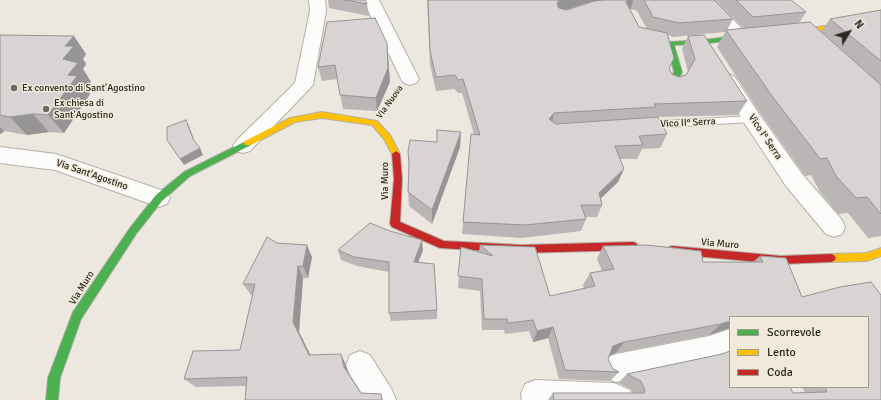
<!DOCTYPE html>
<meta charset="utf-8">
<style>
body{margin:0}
#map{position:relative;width:881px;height:400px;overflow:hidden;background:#ece8df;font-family:Signika,sans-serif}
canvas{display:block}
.legend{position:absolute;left:729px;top:316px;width:140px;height:72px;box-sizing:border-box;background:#f1eada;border:1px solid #a19c90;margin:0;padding:5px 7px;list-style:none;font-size:12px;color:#2a2722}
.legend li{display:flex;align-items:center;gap:8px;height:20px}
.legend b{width:20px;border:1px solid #a19c90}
.north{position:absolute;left:829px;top:12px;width:40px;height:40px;-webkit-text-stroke:3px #f1eada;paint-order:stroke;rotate:52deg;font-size:11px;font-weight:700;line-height:16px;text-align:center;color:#2a2722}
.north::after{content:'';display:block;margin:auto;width:14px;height:18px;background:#2a2722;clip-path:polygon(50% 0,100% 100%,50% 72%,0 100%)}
</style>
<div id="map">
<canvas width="881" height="400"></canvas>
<ul class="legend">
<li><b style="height:5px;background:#4caf50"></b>Scorrevole</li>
<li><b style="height:5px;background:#ffc107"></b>Lento</li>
<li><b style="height:5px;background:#c62828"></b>Coda</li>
</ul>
<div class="north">N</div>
</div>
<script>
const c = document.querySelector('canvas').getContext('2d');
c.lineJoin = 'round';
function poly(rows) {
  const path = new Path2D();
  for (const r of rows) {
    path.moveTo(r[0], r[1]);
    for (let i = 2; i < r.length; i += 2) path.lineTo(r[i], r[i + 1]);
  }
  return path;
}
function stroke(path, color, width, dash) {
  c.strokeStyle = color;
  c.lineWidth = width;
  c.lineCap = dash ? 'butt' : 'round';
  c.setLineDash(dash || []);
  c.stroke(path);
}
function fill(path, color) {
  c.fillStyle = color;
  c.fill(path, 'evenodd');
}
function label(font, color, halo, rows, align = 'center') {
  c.font = font + ' Signika,sans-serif';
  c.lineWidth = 3;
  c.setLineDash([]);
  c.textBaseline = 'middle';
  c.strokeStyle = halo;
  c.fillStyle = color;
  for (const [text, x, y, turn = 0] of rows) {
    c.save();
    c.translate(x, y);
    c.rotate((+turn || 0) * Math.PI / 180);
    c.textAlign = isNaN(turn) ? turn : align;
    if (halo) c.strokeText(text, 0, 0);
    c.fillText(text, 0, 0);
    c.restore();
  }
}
const pathFar1 = poly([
 [387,107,396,93]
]);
const path = poly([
 [387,107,388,106]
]);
const lane = poly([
 [752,116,757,119,752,122,647,128,642,125,647,122,752,116]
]);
const street = poly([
 [309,0,325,0,326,11,313,85,250,151,243,153,236,151,233,146,236,141,295,83,310,11,309,0],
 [363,0,379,0,419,79,416,83,410,85,404,83,401,79,363,0],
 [697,0,714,0,747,34,749,37,747,40,741,42,735,40,697,0],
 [728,74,734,76,759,114,802,174,842,220,845,227,842,234,834,237,826,234,786,186,745,124,719,80,722,76,728,74],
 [0,147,56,154,167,192,170,198,167,204,159,207,55,170,0,163,0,147],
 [730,329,730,355,709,362,616,382,606,378,602,368,606,358,616,354,709,336,730,329],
 [360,351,370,355,392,390,396,400,366,400,350,375,346,365,350,355,360,351],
 [535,380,614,383,630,390,634,400,522,400,521,394,525,384,535,380]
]);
const fast = poly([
 [751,34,754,36,753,37,703,44,674,45,682,72,676,85,673,85,669,83,674,72,667,43,668,42,703,40,751,34],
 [248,140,252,143,251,145,190,176,162,201,136,234,81,319,60,378,58,400,46,400,48,378,73,312,130,228,156,195,184,172,248,140]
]);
const slow = poly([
 [881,18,881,22,789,35,786,33,789,31,881,18],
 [322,112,377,121,390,135,400,154,396,157,393,156,384,139,372,125,322,118,295,122,251,145,245,145,244,143,245,141,290,118,322,112],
 [881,248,881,256,867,261,831,262,828,261,826,258,828,255,831,254,867,253,881,248]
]);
const jam = poly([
 [396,151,400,154,402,179,400,222,444,241,522,245,633,242,636,243,638,246,636,249,633,250,522,253,440,248,392,227,390,224,394,179,392,154,396,151],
 [672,246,781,256,831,254,834,255,836,258,834,261,831,262,781,264,672,254,669,253,667,250,669,247,672,246]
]);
const wall = poly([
 [328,0,365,0,367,4,369,16,329,8],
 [427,0,714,0,733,19,727,30,743,28,716,0,791,0,806,12,799,23,821,32,830,19,881,10,881,236,868,238,848,213,838,214,820,192,811,175,805,176,803,173,760,113,717,47,725,32,673,37,668,35,669,69,672,74,679,77,686,75,688,72,682,49,688,36,747,101,738,115,658,117,667,134,660,148,642,149,637,159,620,159,618,182,601,198,602,205,597,217,585,217,586,219,581,231,522,238,462,234,463,222,474,134,462,93,458,93,454,89,436,91,430,65],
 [588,3,567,10,565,10,583,4],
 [630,9,631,9,637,11,647,29,639,27],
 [0,35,86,54,83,59,86,64,83,69,91,82,86,88,90,94,64,133,49,132,27,135,4,131,1,134,0,134],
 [387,43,390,82,377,111,343,109,337,79,322,81,318,67],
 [461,132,460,147,432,224,409,206,408,192,409,168,408,151,437,142],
 [480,245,535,247,550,296,584,288,583,285,590,273,602,271,597,259,603,246,647,245,701,251,703,262,753,262,760,256,786,258,802,297,840,287,871,282,881,295,881,400,548,400,553,393,633,393,631,389,618,383,627,374,722,354,730,351,730,387,790,387,793,393,805,393,802,387,868,387,868,317,730,317,730,328,709,335,616,353,610,355,608,359,613,369,619,372,610,381,559,379,548,338,533,342,529,331,505,334,504,330,482,330,480,291,458,288,461,247,479,252],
 [338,250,423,250,418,262,437,310,437,319,391,321,389,313,389,272,357,266,341,260],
 [312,257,308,278,303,278,299,332,310,355,345,363,348,372,361,393,381,394,383,400,245,400,246,386,196,387,184,379,240,350,253,295,251,295,243,284]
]);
const shadedWall = poly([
 [559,0,611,0,583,4,557,13,557,4],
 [627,0,633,0,631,9,624,11],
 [74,36,86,54,83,59,86,64,83,69,91,82,86,88,90,94,64,133,48,115,63,59,65,46],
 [387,43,390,82,377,111,376,98],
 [554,113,551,127,549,119],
 [33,114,49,132,27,135,10,117],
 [186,120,189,126,196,145,193,139],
 [0,127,4,131,1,134,0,132],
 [461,132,460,147,432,224,432,210],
 [200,148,203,155,184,165,180,159],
 [624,169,618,182,594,205,599,193],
 [422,240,423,250,415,271,414,262],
 [307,245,312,257,308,278,303,266],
 [298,266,303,278,299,332,315,364,309,355,293,322],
 [730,321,730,328,709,335,721,324],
 [553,327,548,338,533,342,537,331],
 [624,342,616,353,605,357,613,346],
 [341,354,345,363,349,376,344,367]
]);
const building = poly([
 [345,0,365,0,367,4,345,0],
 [428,0,559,0,557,4,559,8,567,10,594,1,604,0,627,0,626,2,639,27,667,33,674,58,669,69,672,74,679,77,686,75,695,59,688,36,704,35,747,101,654,104,656,107,554,113,549,119,556,124,658,117,667,134,639,136,643,145,615,146,624,169,599,193,602,205,581,205,586,219,525,225,463,222,471,134,480,135,463,79,458,80,455,75,436,77,430,51,428,0],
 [644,0,714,0,733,19,679,23,653,17,644,0],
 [736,0,791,0,806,12,753,17,736,0],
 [881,10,881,61,830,19,881,10],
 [375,18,387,43,388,68,376,98,340,95,335,65,318,67,327,22,375,18],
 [810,22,881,85,881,214,867,197,856,198,836,176,827,158,821,159,818,156,772,96,726,30,810,22],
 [0,35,74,36,65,46,74,46,63,59,78,63,68,75,77,76,48,115,33,114,10,117,0,115,0,35],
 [186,120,193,139,200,148,180,159,167,140,167,127,186,120],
 [437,130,461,132,432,210,408,192,409,165,408,151,410,140,437,142,437,130],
 [370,223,390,231,422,240,414,262,434,264,437,310,389,313,389,262,354,257,338,250,370,223],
 [267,237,277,243,307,245,303,266,298,266,293,322,309,355,341,354,344,367,361,393,381,394,382,400,245,400,247,377,184,379,193,351,240,350,255,284,243,284,267,237],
 [480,245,535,247,550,296,595,286,590,273,614,269,603,246,647,245,701,251,703,262,763,262,760,256,786,258,802,297,840,287,871,282,881,295,881,400,554,400,553,393,644,393,645,391,641,381,627,374,722,354,730,351,730,387,790,387,793,393,827,392,825,387,868,387,868,317,730,317,730,321,721,324,624,342,613,346,608,359,613,369,619,372,565,370,553,327,537,331,533,320,508,323,507,319,484,319,482,279,458,276,461,247,493,256,480,245]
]);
const markers = [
 [14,88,4,"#6e6b64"],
 [46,109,4,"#6e6b64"]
];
const farStreetnames = [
 ["Via Nuova",390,102,-54]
];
const poiNames = [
 ["Ex convento di Sant'Agostino",22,88],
 ["Ex chiesa di",54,103],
 ["Sant'Agostino",54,115]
];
const streetNames = [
 ["Vico II° Serra",688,123,-3],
 ["Vico I° Serra",765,137,56],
 ["Via Sant'Agostino",92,175,19],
 ["Via Muro",385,181,-90],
 ["Via Muro",720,244,5],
 ["Via Muro",82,288,-58]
];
stroke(lane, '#b3b0a9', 2);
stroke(street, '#b3b0a9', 2);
stroke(fast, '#b3b0a9', 2);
stroke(slow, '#b3b0a9', 2);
stroke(jam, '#b3b0a9', 2);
stroke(pathFar1, '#cac9c6', 2, [1.5, 1.5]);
stroke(path, '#cac9c6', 2.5, [2, 2]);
fill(lane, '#fcfcfa');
fill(street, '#fcfcfa');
fill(fast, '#4caf50');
fill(slow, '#ffc107');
fill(jam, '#c62828');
fill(wall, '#b9b6b5');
fill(shadedWall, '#969494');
fill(building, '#d7d4d3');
stroke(building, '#969494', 1);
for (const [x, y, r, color] of markers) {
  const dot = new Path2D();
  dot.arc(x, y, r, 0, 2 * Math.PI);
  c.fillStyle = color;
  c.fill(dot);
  stroke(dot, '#f1eada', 1.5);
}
label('9px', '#2a2722', '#f1eada', farStreetnames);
label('10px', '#2a2722', '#f1eada', poiNames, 'left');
label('10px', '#2a2722', '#f1eada', streetNames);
</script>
